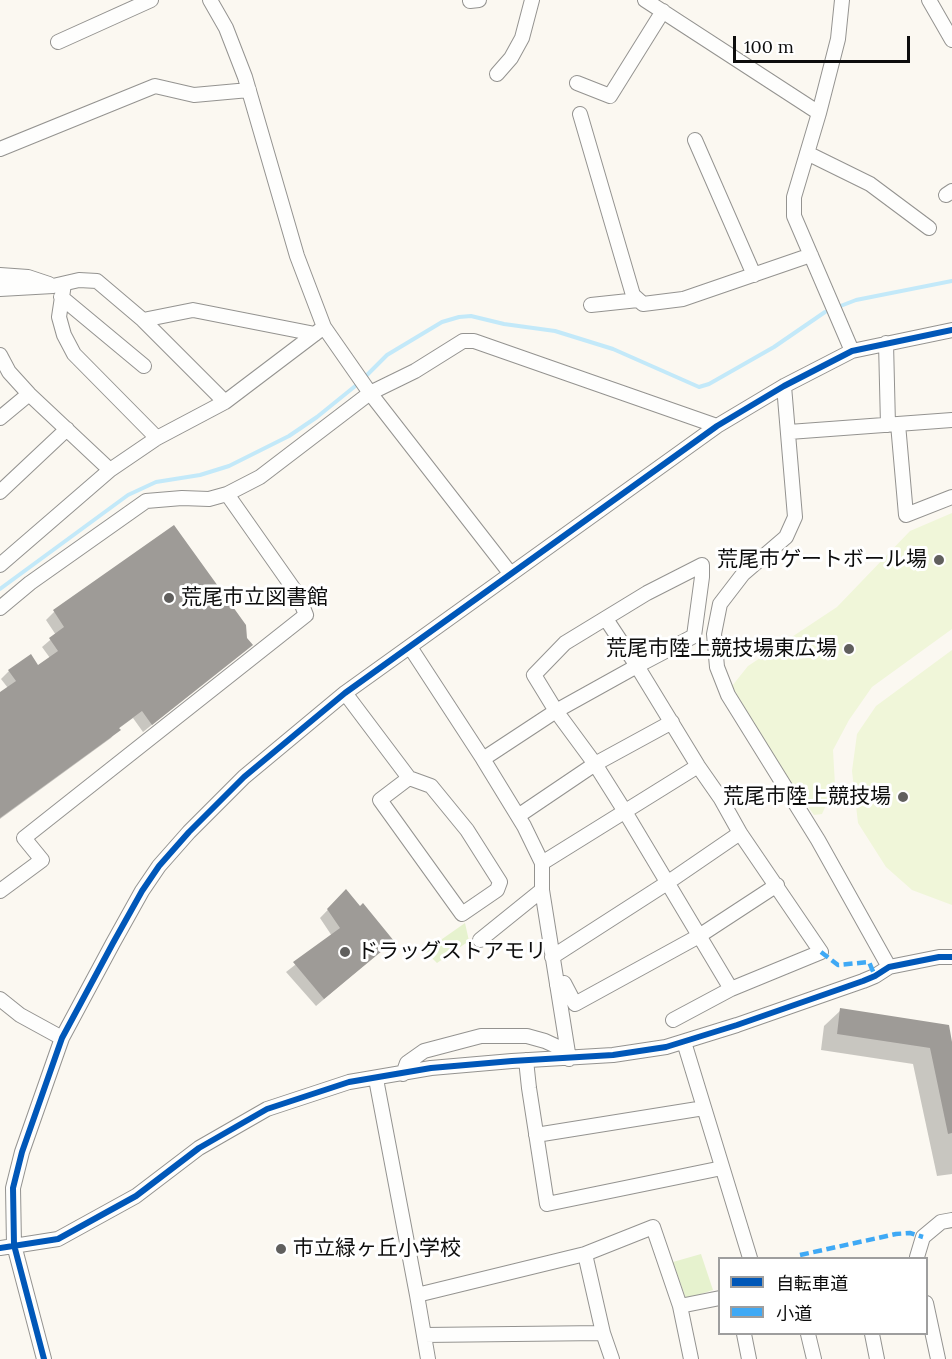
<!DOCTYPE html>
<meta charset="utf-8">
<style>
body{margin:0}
#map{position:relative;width:952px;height:1359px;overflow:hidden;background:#fbf8f1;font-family:Lora,"Noto Sans JP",serif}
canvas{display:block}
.legend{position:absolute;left:718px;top:1257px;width:210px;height:78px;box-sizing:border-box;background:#fff;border:2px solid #9e9e9e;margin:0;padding:8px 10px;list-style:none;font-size:18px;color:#0d0d0d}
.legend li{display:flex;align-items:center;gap:12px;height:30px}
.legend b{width:30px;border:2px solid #9e9e9e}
.scale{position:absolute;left:733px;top:36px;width:177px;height:27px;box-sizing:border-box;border:3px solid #0d0d0d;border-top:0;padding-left:8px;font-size:18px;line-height:21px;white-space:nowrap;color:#0d0d0d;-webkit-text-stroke:4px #fff;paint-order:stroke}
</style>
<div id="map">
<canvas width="952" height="1359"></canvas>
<ul class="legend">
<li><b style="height:8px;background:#0057b8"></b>自転車道</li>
<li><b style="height:8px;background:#3fa9f5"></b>小道</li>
</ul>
<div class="scale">100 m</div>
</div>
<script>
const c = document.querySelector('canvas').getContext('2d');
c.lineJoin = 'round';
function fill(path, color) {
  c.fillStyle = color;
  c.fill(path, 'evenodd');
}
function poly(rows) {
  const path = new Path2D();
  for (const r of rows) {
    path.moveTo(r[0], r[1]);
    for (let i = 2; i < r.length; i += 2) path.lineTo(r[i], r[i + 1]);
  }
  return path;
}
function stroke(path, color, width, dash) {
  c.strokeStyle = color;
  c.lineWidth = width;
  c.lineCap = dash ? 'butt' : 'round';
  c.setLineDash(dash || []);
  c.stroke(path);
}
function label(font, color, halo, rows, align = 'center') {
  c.font = font + ' Lora,"Noto Sans JP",serif';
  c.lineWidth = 6;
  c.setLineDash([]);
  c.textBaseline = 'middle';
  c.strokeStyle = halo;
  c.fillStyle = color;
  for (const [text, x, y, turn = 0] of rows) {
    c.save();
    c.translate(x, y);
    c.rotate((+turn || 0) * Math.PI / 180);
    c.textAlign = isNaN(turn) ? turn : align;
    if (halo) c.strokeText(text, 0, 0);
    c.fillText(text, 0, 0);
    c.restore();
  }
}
const green = poly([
 [465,923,469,941,437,963,425,951],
 [701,1254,713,1290,686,1299,673,1262]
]);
const pitch = poly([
 [952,513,952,629,872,687,849,720,833,750,835,785,822,814,814,815,775,760,732,686,748,666,837,607,910,531],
 [952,650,952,905,912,890,886,867,858,823,852,771,857,734,876,706]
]);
const shadow = poly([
 [174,527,251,645,143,732,133,718,118,729,111,738,0,819,0,694,8,688,1,679,9,671,38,667,50,658,42,647,56,635,46,620,54,612],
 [346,891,384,948,316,1006,286,972,332,936,320,918],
 [841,1010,952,1050,952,1174,937,1176,913,1064,821,1050,824,1026]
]);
const stream = poly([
 [364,378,387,355,442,322,459,317,471,316,504,324,555,331,613,349,699,387,709,384,774,347,825,312,856,300,952,281],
 [0,589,128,495,156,482,200,475,229,466,289,436,317,417,359,383]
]);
const building = poly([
 [174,525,246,625,247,638,253,645,152,725,142,711,119,728,121,730,0,818,0,692,16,681,8,670,31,654,38,665,58,651,49,638,64,627,53,610],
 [346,889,360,906,363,903,394,941,324,999,293,962,340,928,327,909],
 [840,1008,949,1025,952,1042,952,1133,948,1134,930,1048,837,1034]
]);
const minor = poly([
 [210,0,226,28,245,77,297,256,324,327,370,393,510,573],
 [645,0,819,113],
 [842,0,838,39,819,113,794,197,794,216,852,351],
 [929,0,952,40],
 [470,1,479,0],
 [58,42,151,0],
 [497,74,511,58,522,38,532,0],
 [577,83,610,96,663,11],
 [580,114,633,295,643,304,683,299,811,255],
 [695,140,754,275],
 [0,149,155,86,194,95,249,90],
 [807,153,870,184,929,228],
 [946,195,952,191],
 [0,275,28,277,49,284],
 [64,284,59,317,64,335,74,354,157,438],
 [0,289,53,286,79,280,97,281,143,320,225,402],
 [61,297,144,366],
 [591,305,638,300],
 [143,320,193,310,315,334],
 [886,343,888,425],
 [0,355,9,372,29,394,110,470],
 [784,386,795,517,786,537,743,574,720,604,714,634,717,667,728,695,818,840,889,967],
 [0,418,29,394],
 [898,424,906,515,952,497],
 [789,432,952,420],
 [0,492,67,429],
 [0,565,110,470,157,438,225,402,324,327],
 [0,608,30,583,146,501,182,498,209,499,227,494,260,477,370,393,415,371,463,341,474,341,717,426],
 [606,619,637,666,694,636,702,577,702,565,647,593,565,643,534,675,556,711,595,764,624,810,731,989],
 [410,647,483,759,524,826,542,863,542,890,569,1059],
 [345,693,409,778,431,786,467,830,500,882,497,890,462,914,380,800,409,778],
 [483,759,556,711,637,666,698,766,721,799,740,833,821,952,731,989,673,1020],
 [518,816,595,764,672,722],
 [542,863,698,766],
 [0,891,42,860,24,838,306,615,298,595,227,494],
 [480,940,542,890],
 [552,957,667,883,740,833],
 [557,985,564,983,575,1004,699,936,777,885],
 [0,999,20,1015,62,1038],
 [684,1042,750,1258],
 [526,1060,529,1088,547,1204,722,1168],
 [403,1074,407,1063,424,1051,481,1036,527,1036,545,1041,558,1047,569,1059],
 [376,1079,417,1295,585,1254],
 [536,1135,704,1108],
 [0,1248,58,1239,136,1196,199,1148,267,1109,349,1082,431,1068,512,1061,613,1055,666,1047,737,1025,863,981,875,976,889,967,939,957,952,957],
 [917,1257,923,1237,941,1222,952,1220],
 [417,1295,428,1359],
 [926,1303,938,1359],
 [680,1306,691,1359],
 [744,1334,749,1359],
 [808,1334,814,1359],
 [872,1334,877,1359],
 [424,1335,603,1333],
 [44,1359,14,1245,13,1188,22,1152,62,1038,113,943,142,891,159,866,189,832,244,777,345,693,717,426,784,386,852,351,952,330],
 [612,1359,603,1333,585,1254,653,1227,680,1306,720,1298]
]);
const quiet = poly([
 [821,952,838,965,869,962,875,976],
 [800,1255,896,1234,910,1233,923,1237]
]);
const cycleway = poly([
 [0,1248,58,1239,136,1196,199,1148,267,1109,349,1082,431,1068,512,1061,613,1055,666,1047,737,1025,863,981,875,976,889,967,939,957,952,957],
 [44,1359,14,1245,13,1188,22,1152,62,1038,113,943,142,891,159,866,189,832,244,777,345,693,717,426,784,386,852,351,952,330]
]);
const markers = [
 [939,560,6,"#605f5d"],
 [169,598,6,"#605f5d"],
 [849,649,6,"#605f5d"],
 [903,797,6,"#605f5d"],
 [345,952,6,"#605f5d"],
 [281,1249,6,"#605f5d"]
];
const poiNames = [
 ["荒尾市ゲートボール場",927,560],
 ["荒尾市立図書館",181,598,"left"],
 ["荒尾市陸上競技場東広場",837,649],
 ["荒尾市陸上競技場",891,797],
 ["ドラッグストアモリ",357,952,"left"],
 ["市立緑ヶ丘小学校",293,1249,"left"]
];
fill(green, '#e6f2ce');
fill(pitch, '#f0f6d9');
fill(shadow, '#0003');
stroke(stream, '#c3e9f9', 4);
fill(building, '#9e9b97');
stroke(minor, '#949390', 16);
stroke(minor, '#fefefd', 14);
stroke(quiet, '#3fa9f5', 4.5, [9, 4.5]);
stroke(cycleway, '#0057b8', 6);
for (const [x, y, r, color] of markers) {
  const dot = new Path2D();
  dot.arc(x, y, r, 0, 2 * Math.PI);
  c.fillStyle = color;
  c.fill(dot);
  stroke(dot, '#fff', 2);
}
label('21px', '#0d0d0d', '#fff', poiNames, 'right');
</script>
